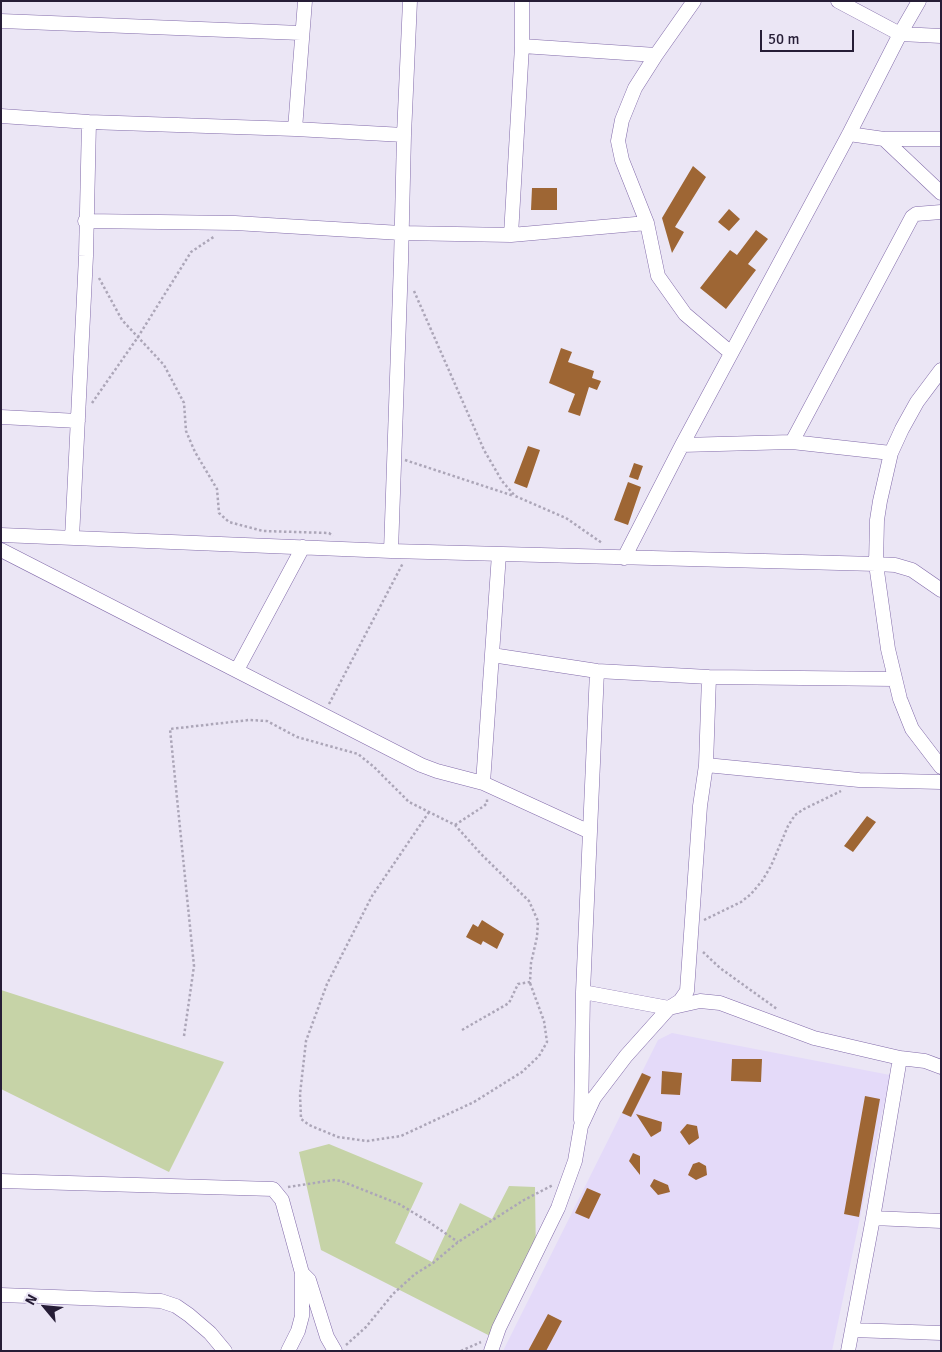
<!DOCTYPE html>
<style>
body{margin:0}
#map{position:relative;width:942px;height:1352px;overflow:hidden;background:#ebe6f5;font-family:Signika,sans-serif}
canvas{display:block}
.frame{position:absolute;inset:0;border:2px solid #261d36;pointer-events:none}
.north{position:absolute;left:20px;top:1282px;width:50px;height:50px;-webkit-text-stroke:4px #ebe6f5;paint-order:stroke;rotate:298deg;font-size:14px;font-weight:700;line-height:20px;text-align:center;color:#261d36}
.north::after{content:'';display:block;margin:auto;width:18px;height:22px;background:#261d36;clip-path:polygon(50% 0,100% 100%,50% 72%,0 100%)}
.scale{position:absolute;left:760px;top:30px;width:94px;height:22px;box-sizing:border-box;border:2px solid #261d36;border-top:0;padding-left:6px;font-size:15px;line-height:18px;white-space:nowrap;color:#261d36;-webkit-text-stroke:4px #ebe6f5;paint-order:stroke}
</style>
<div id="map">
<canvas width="942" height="1352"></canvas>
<div class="frame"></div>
<div class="north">N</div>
<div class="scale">50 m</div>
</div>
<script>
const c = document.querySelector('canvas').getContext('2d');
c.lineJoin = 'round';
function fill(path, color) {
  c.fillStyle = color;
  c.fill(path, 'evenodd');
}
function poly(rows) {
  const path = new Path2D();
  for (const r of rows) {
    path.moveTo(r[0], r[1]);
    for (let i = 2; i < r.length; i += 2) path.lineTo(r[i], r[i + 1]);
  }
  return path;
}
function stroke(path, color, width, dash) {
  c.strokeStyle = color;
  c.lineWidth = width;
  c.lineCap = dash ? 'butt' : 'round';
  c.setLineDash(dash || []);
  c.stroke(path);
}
const built = poly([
 [672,1033,890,1075,832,1351,503,1351,658,1040]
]);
const green = poly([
 [1,990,224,1062,169,1172,1,1089],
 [329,1144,423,1183,395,1243,432,1262,460,1203,492,1219,509,1186,535,1187,536,1259,496,1339,321,1250,299,1152]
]);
const building = poly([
 [693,166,706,177,675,227,684,232,672,253,662,218],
 [532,188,557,188,557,210,531,210],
 [729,209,740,219,729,231,718,222],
 [756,230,768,239,748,264,756,270,726,309,700,288,730,250,737,255],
 [561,348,572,352,568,362,594,371,592,378,601,381,597,390,589,387,580,416,568,412,575,394,549,383],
 [528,446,540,450,527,488,514,483],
 [634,463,643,466,638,480,629,477],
 [628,482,641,487,628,525,614,520],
 [867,816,876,822,853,852,844,846],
 [482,920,504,934,497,949,483,941,481,945,466,937,473,924,478,927],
 [732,1059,762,1059,761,1082,731,1081],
 [662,1071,682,1073,680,1095,661,1094],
 [642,1073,651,1077,631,1117,622,1113],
 [865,1096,880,1099,859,1217,844,1214],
 [636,1114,662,1122,661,1131,651,1137],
 [687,1124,697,1126,699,1138,689,1145,680,1132],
 [633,1153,640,1156,640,1175,629,1161],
 [699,1162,706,1166,707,1175,696,1180,688,1175,693,1164],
 [654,1179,668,1185,670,1192,658,1195,650,1186],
 [587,1188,601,1194,589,1219,575,1213],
 [548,1314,562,1321,546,1351,528,1351]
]);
const path = poly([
 [99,278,122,320,164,365,184,403,186,431,195,452,217,489,219,513,229,522,263,531,329,533,333,536],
 [414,291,484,450,502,481,515,496,566,518,602,543],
 [92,403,138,337,191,252,215,236],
 [405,460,514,496],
 [329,704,403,563],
 [429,812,372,896,327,984,306,1041,300,1094,301,1119,309,1125,338,1137,367,1141,401,1136,474,1102,522,1072,539,1056,547,1042,544,1021,530,983],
 [455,825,484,806,487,803,487,798],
 [704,920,741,902,751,894,762,881,771,866,788,826,795,815,804,809,841,791],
 [703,952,720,968,777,1009],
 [184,1036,194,966,170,729,249,720,267,721,297,737,358,754,374,767,409,802,455,825,481,854,529,901,538,921,537,937,531,963,530,982,518,984,509,1003,462,1030],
 [288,1187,334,1180,341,1181,399,1204,429,1222,458,1242],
 [346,1345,366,1327,393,1294,415,1274,433,1263,458,1242,524,1200,553,1185],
 [461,1351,481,1342]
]);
const street = poly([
 [694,1,656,55,635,88,622,120,618,141,622,160,647,223,658,276,685,314,731,353],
 [838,1,900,34,941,36],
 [1,21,301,33],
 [522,46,656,55],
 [1,116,89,122,295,129,404,135],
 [295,129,305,1],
 [849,134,884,139,941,139],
 [884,139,941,193],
 [85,221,235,223,401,233,511,235,647,223],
 [511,235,522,46,522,1],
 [941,370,917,402,902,429,891,453,880,501,877,520,876,564,888,649,900,699,912,729,941,767],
 [1,417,78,421],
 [792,442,912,217,916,214,941,212],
 [682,445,792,442,891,453],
 [1,535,391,551,876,564,895,565,912,570,941,590],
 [72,538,86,256,89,122],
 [1,550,421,765,437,771,483,783,590,832],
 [391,551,401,262,404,135,410,1],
 [624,558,682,445,849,134,900,34,919,1],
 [492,655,597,671,709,677,894,679],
 [237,670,303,547],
 [706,765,859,780,941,782],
 [483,783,499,554],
 [583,992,669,1008,700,1001,720,1003,814,1038,900,1058,925,1061,941,1067],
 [581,1120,583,992,597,671],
 [1,1181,273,1189,282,1200,302,1273,302,1316,298,1331,288,1351],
 [873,1218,941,1221],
 [302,1273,309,1280,327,1337,335,1351],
 [1,1295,161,1301,176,1306,189,1315,210,1333,225,1351],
 [852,1330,941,1333],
 [491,1351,499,1328,558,1208,575,1161,581,1126,594,1098,626,1056,669,1008,680,1001,687,991,700,806,706,765,709,677],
 [848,1351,873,1218,900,1058]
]);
fill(built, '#e4daf9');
fill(green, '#c6d3a7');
fill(building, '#9e6634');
stroke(street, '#826baa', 15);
stroke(path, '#aca6b8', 2.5, [2.5, 2.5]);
stroke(street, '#fff', 14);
</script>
